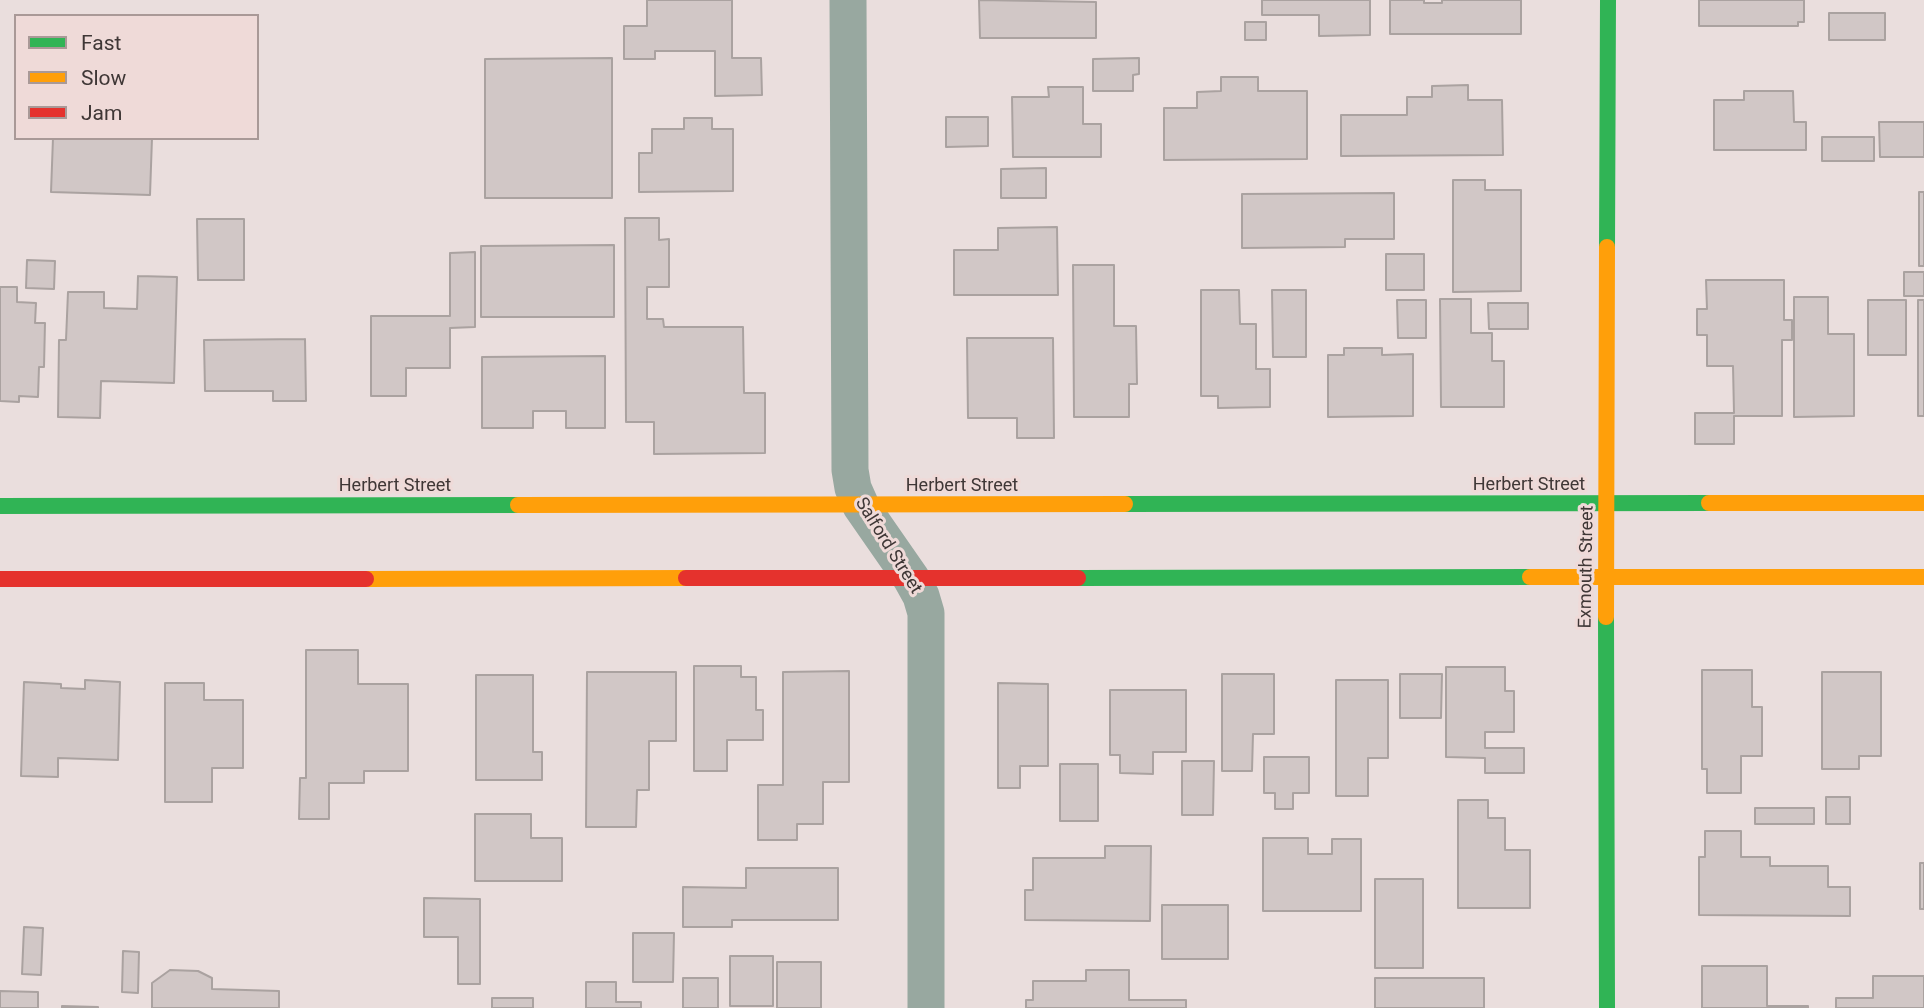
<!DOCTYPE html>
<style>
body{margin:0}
#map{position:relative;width:1924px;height:1008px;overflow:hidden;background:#eadedd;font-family:Roboto,sans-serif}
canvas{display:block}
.legend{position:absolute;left:14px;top:14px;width:245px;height:126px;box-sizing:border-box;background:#efdad8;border:2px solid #a99997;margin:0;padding:9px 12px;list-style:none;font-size:21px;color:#3f3736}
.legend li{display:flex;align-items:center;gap:14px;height:35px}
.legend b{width:35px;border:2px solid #a99997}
</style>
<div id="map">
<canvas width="1924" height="1008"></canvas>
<ul class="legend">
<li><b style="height:9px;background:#30b455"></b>Fast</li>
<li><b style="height:9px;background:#ff9f0a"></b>Slow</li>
<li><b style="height:9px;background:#e5322d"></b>Jam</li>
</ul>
</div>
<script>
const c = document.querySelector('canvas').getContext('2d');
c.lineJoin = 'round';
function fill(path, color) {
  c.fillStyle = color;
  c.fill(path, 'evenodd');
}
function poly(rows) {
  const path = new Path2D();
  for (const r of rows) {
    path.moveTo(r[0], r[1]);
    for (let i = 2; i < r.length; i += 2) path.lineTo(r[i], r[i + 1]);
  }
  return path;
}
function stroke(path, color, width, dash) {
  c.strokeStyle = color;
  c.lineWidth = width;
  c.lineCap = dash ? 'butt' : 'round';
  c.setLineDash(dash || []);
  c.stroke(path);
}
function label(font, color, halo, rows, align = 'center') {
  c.font = font + ' Roboto,sans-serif';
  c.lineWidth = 6;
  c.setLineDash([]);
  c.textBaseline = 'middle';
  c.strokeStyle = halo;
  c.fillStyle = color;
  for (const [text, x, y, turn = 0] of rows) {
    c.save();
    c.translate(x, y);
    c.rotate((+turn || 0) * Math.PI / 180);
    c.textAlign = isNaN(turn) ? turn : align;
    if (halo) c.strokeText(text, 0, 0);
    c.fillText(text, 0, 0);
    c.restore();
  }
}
const building = poly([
 [647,0,732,0,732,58,761,58,762,95,715,96,715,51,655,51,655,59,624,59,624,26,647,26,647,0],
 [979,0,1096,2,1096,38,980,38,979,0],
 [1262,0,1370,0,1370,35,1319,36,1319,15,1262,15,1262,0],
 [1390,0,1424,0,1424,3,1442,3,1442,0,1521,0,1521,34,1390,34,1390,0],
 [1699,0,1804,0,1804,22,1798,22,1798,26,1699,26,1699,0],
 [1829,13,1885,13,1885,40,1829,40,1829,13],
 [1245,22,1266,22,1266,40,1245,40,1245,22],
 [612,58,612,198,485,198,485,59,612,58],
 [1139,58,1139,74,1133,75,1133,91,1093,91,1093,59,1139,58],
 [1221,77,1258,77,1258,91,1307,91,1307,159,1164,160,1164,108,1197,108,1197,92,1221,91,1221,77],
 [1468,85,1468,100,1502,100,1503,155,1341,156,1341,115,1407,115,1407,97,1432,97,1432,86,1468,85],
 [1048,87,1083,87,1083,124,1101,124,1101,157,1013,157,1012,97,1049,97,1048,87],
 [1744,91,1793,91,1794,122,1806,122,1806,150,1714,150,1714,100,1744,100,1744,91],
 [946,117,988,117,988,146,946,147,946,117],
 [684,118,712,118,712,129,733,129,733,191,639,192,639,153,652,153,652,129,684,129,684,118],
 [1879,122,1924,122,1924,157,1880,157,1879,122],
 [1822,137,1874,137,1874,161,1822,161,1822,137],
 [53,138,152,138,150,195,51,192,53,138],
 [1046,168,1046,198,1001,198,1001,169,1046,168],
 [1453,180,1485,180,1485,190,1521,190,1521,291,1453,292,1453,180],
 [1919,192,1924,192,1924,266,1919,266,1919,192],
 [1394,193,1394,239,1345,239,1345,247,1242,248,1242,194,1394,193],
 [625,218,659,218,659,240,669,239,669,287,647,287,647,319,663,319,664,327,743,327,744,393,765,393,765,453,654,454,654,422,626,422,625,218],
 [197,219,244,219,244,280,198,280,197,219],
 [1057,227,1058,295,954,295,954,250,998,250,998,228,1057,227],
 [614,245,614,317,481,317,481,246,614,245],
 [475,252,475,327,450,328,450,368,406,368,406,396,371,396,371,316,450,316,450,253,475,252],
 [1386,254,1424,254,1424,290,1386,290,1386,254],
 [27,260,55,261,54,289,26,288,27,260],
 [1073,265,1114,265,1114,326,1136,326,1137,384,1129,384,1129,417,1074,417,1073,265],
 [1904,272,1924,272,1924,296,1904,296,1904,272],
 [138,276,177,277,174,383,101,381,100,418,58,417,59,340,66,340,68,292,104,292,104,308,137,309,138,276],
 [1706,280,1784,280,1784,320,1792,320,1792,340,1782,340,1782,416,1734,416,1734,444,1695,444,1695,413,1734,413,1733,366,1707,366,1707,335,1697,335,1697,309,1707,309,1706,280],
 [0,287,17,287,17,302,36,303,35,323,45,323,44,367,39,367,38,397,19,396,19,402,0,401,0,287],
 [1201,290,1239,290,1240,324,1256,324,1256,369,1270,369,1270,407,1218,408,1218,396,1201,396,1201,290],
 [1272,290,1306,290,1306,357,1273,357,1272,290],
 [1794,297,1828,297,1828,334,1854,334,1854,416,1794,417,1794,297],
 [1440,299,1471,299,1471,333,1492,333,1492,361,1504,361,1504,407,1441,407,1440,299],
 [1397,300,1426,300,1426,338,1398,338,1397,300],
 [1868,300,1906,300,1906,355,1868,355,1868,300],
 [1918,300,1924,300,1924,416,1918,416,1918,300],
 [1488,303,1528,303,1528,329,1489,329,1488,303],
 [967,338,1053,338,1054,438,1017,438,1017,418,968,418,967,338],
 [305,339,306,401,273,401,273,391,205,391,204,340,305,339],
 [1344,348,1382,348,1382,355,1413,354,1413,416,1328,417,1328,355,1344,355,1344,348],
 [605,356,605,428,566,428,566,411,533,411,533,428,482,428,482,357,605,356],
 [306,650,358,650,358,684,408,684,408,771,364,771,364,783,329,783,329,819,299,819,300,778,306,778,306,650],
 [694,666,741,666,741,677,756,677,756,710,763,710,763,740,727,740,727,771,694,771,694,666],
 [1446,667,1505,667,1505,691,1514,691,1514,732,1485,732,1485,748,1524,748,1524,773,1485,773,1485,758,1446,757,1446,667],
 [1702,670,1752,670,1752,707,1762,707,1762,756,1741,756,1741,793,1707,793,1707,769,1702,769,1702,670],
 [849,671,849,782,823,782,823,824,797,824,797,840,758,840,758,785,783,785,783,672,849,671],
 [587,672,676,672,676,741,649,741,649,790,637,790,636,827,586,827,587,672],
 [1822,672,1881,672,1881,756,1859,756,1859,769,1822,769,1822,672],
 [1222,674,1274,674,1274,734,1253,734,1252,771,1222,771,1222,674],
 [1400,674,1442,674,1441,718,1400,718,1400,674],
 [476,675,533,675,533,752,542,752,542,780,476,780,476,675],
 [85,680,120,682,118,760,58,758,58,777,21,776,24,682,61,684,61,688,85,689,85,680],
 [1336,680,1388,680,1388,758,1368,758,1368,796,1336,796,1336,680],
 [165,683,204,683,204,700,243,700,243,768,212,768,212,802,165,802,165,683],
 [998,683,1048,684,1048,766,1020,766,1020,788,998,788,998,683],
 [1110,690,1186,690,1186,752,1153,752,1153,774,1120,773,1120,755,1110,755,1110,690],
 [1264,757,1309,757,1309,793,1293,793,1293,809,1275,809,1275,793,1264,793,1264,757],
 [1182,761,1214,761,1213,815,1182,815,1182,761],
 [1060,764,1098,764,1098,821,1060,821,1060,764],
 [1826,797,1850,797,1850,824,1826,824,1826,797],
 [1458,800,1488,800,1488,818,1505,818,1505,850,1530,850,1530,908,1458,908,1458,800],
 [1755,808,1814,808,1814,824,1755,824,1755,808],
 [475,814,531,814,531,838,562,838,562,881,475,881,475,814],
 [1705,831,1741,831,1741,857,1770,857,1770,866,1828,866,1828,887,1850,887,1850,916,1699,915,1699,857,1705,857,1705,831],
 [1263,838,1308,838,1308,854,1332,854,1332,839,1361,839,1361,911,1263,911,1263,838],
 [1105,846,1151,846,1150,921,1025,920,1025,890,1033,890,1033,858,1105,858,1105,846],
 [1920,863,1924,863,1924,909,1920,909,1920,863],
 [746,868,838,868,838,920,732,920,732,927,683,927,683,887,746,888,746,868],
 [1375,879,1423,879,1423,968,1375,968,1375,879],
 [424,898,480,899,480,984,458,984,458,937,424,937,424,898],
 [1162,905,1228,905,1228,959,1162,959,1162,905],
 [24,927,43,928,41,975,22,974,24,927],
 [633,933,674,933,673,982,633,982,633,933],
 [123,951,139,952,138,993,122,992,123,951],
 [730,956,773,956,773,1006,730,1006,730,956],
 [777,962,821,962,821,1008,777,1008,777,962],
 [1702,966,1767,966,1767,1006,1808,1006,1808,1008,1702,1008,1702,966],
 [170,970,198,971,212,978,212,989,279,991,279,1008,152,1008,152,983,170,970],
 [1086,970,1129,970,1129,1000,1186,1000,1186,1008,1026,1008,1026,1000,1033,1000,1033,981,1086,981,1086,970],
 [1873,976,1924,976,1924,1008,1836,1008,1836,998,1873,998,1873,976],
 [683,978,718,978,718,1008,683,1008,683,978],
 [1375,978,1484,978,1484,1008,1375,1008,1375,978],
 [586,982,616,982,616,1002,641,1002,641,1008,586,1008,586,982],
 [0,991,38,992,38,1008,0,1008,0,991],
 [492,998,533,998,533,1008,492,1008,492,998],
 [62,1006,98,1007,98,1008,62,1008,62,1006]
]);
const street = poly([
 [848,0,850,470,853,488,861,506,911,578,921,596,926,613,926,1008]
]);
const fast = poly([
 [1607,247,1608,0],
 [1125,504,1709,503],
 [0,506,518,505],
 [1078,578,1530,577],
 [1606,617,1607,1008]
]);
const slow = poly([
 [1709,503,1924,503],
 [518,505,1125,504],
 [1530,577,1924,577],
 [366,579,686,578],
 [1606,617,1607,247]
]);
const jam = poly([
 [686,578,1078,578],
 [0,579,366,579]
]);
const streetNames = [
 ["Herbert Street",1529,485],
 ["Herbert Street",395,486],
 ["Herbert Street",962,486],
 ["Salford Street",888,546,58],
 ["Exmouth Street",1587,567,-89]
];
fill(building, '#d1c7c6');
stroke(building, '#aaa2a0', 2);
stroke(street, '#98a8a0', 37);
stroke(fast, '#30b455', 16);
stroke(slow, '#ff9f0a', 16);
stroke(jam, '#e5322d', 16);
label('18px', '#3f3736', '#efdad8', streetNames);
</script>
